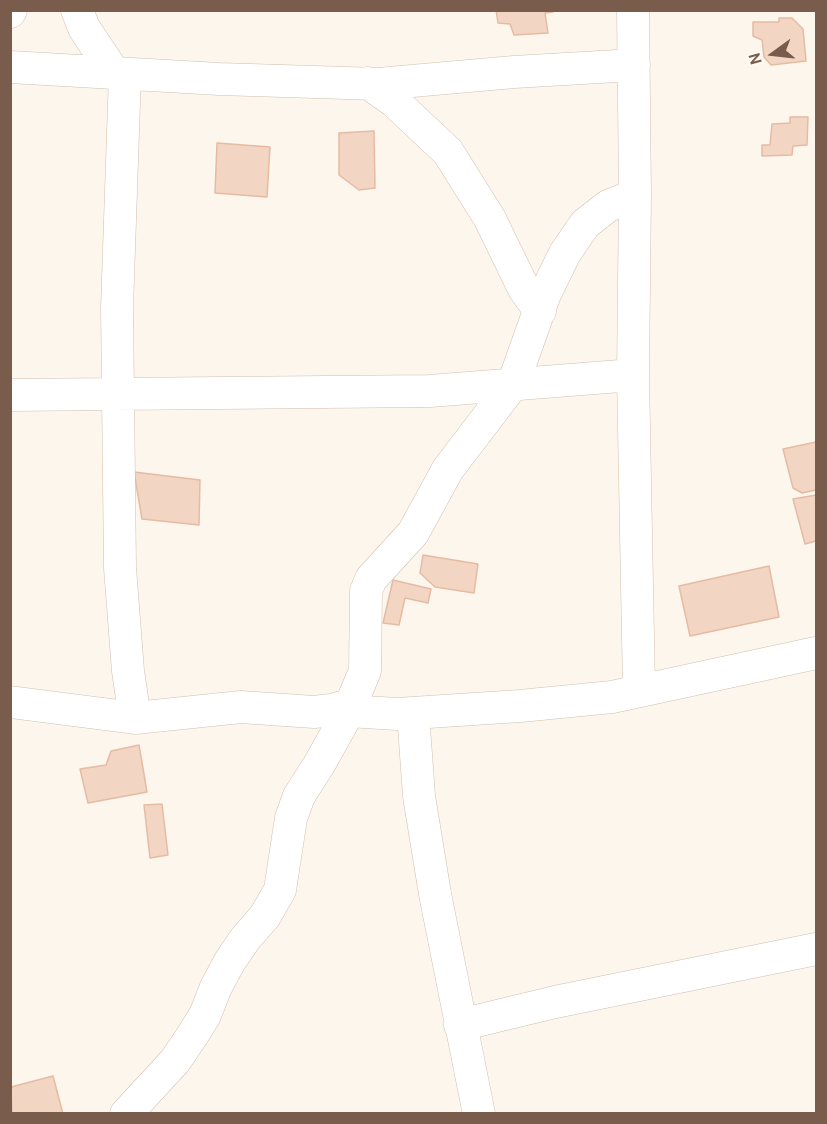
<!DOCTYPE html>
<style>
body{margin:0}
#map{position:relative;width:827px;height:1124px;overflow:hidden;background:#fdf6ec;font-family:Cabin,sans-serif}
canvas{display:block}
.frame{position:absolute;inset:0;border:12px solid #7a5c4d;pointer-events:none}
.north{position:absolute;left:743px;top:24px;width:60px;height:60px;-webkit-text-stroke:4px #fffaf3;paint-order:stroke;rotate:255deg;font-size:16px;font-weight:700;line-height:24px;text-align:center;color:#7a5c4d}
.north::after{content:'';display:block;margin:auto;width:21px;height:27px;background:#7a5c4d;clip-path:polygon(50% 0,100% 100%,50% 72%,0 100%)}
</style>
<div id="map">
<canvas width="827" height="1124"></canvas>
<div class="frame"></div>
<div class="north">N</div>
</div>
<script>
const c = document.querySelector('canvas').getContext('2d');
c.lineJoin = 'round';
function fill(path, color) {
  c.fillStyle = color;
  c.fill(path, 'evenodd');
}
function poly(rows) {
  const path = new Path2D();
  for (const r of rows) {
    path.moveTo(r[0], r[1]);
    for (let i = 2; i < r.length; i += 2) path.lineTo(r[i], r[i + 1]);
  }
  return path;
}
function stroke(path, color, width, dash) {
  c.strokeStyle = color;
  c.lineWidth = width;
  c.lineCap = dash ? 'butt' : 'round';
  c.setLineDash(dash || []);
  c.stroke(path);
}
const building = poly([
 [496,10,553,10,553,12,545,13,548,33,514,35,510,24,498,23,496,10],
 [779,18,792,18,803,29,806,61,771,65,764,57,762,40,753,36,753,22,779,22,779,18],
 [790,117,808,117,807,145,793,146,792,155,762,156,762,145,770,145,772,124,790,123,790,117],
 [374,131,375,188,359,190,339,175,339,133,374,131],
 [217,143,270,147,267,197,215,193,217,143],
 [816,442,816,490,802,493,793,488,783,449,816,442],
 [134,472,200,480,199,525,142,519,134,472],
 [816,495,816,541,805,544,793,499,816,495],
 [423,555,478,564,474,593,435,587,420,573,423,555],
 [769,566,779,617,690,636,679,586,769,566],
 [393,580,431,589,428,603,405,598,399,625,383,623,393,580],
 [139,745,147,792,88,803,80,769,106,765,111,751,139,745],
 [162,804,168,855,150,858,144,805,162,804],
 [53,1076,63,1114,12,1114,11,1087,53,1076]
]);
const minor = poly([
 [77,10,84,28,114,73],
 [633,10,635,195,633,375,639,690],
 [10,12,11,10],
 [10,67,219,79,378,84,514,72,634,65],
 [125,74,117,308,120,568,128,671,135,718],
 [368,83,395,102,448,152,490,219,524,289,540,311],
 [10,395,430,391,633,375],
 [10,702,135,718,241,707,314,712,331,710,350,705],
 [348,711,397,714,520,706,612,697,816,653],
 [413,713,419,796,435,894,479,1114],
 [460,1025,555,1002,816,949],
 [126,1114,175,1061,192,1036,205,1015,216,987,230,961,245,939,265,916,280,890,291,818,299,796,320,763,345,718,365,671,366,591,371,579,413,533,448,469,513,384,545,294,565,253,585,224,608,206,635,195]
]);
fill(building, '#f3d5c3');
stroke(building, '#e6bba3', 1.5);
stroke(minor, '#d1beb0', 33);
stroke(minor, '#fff', 32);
</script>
